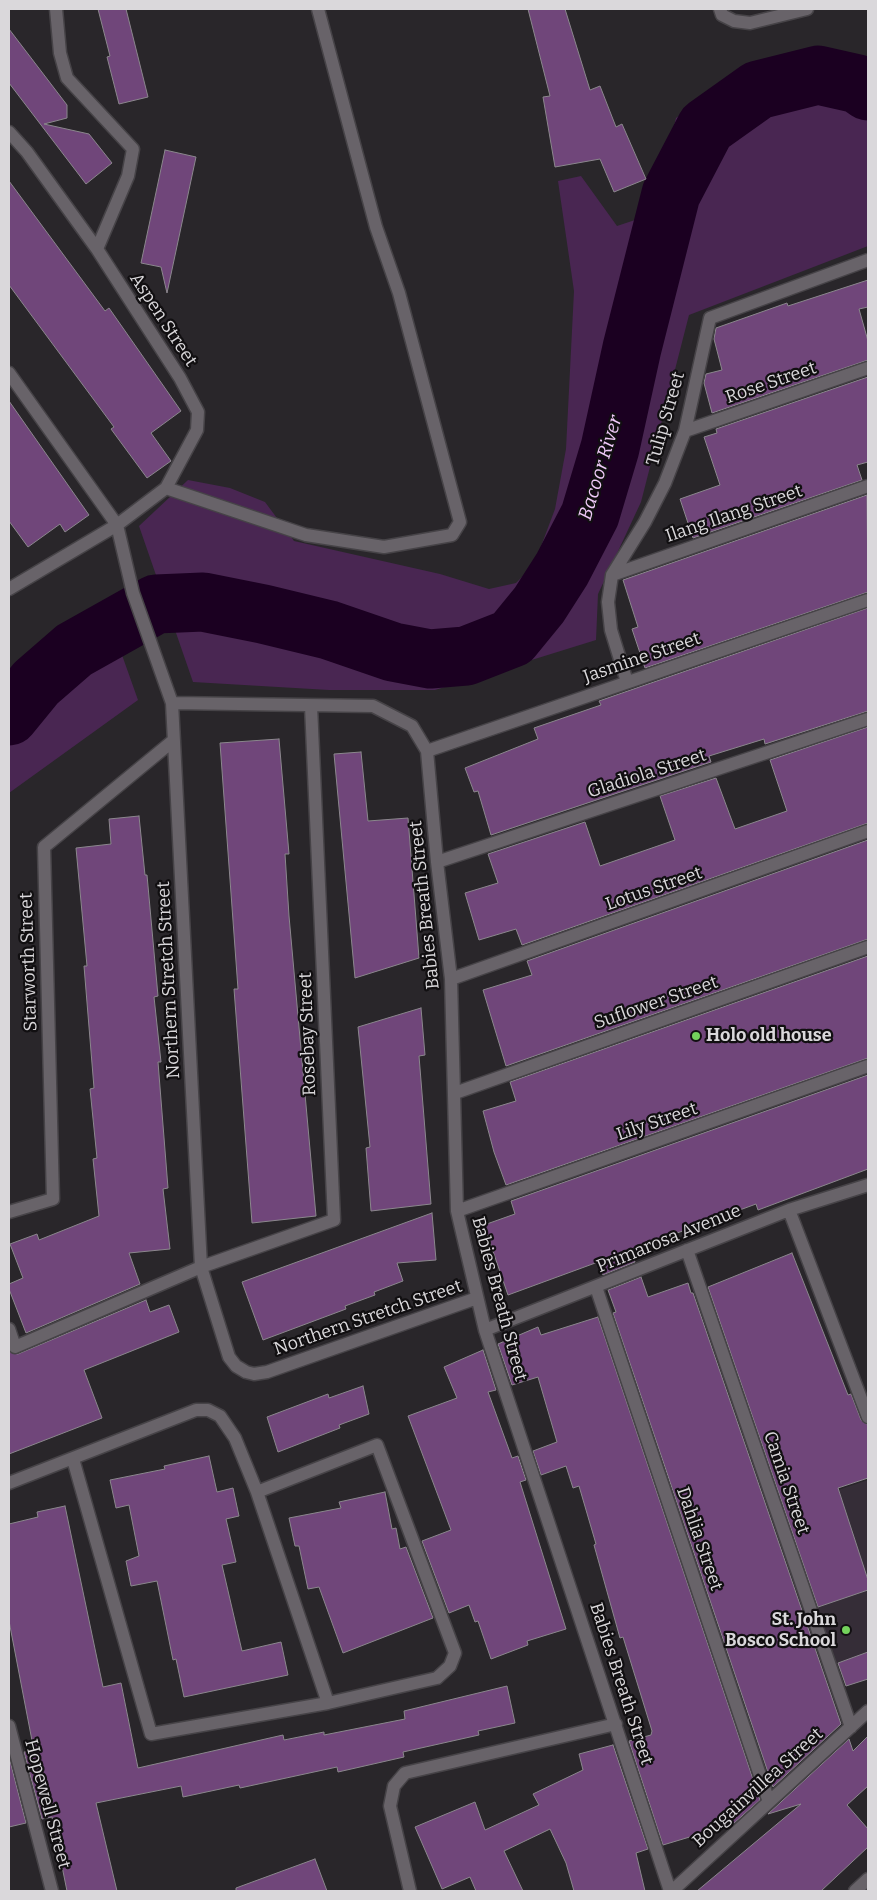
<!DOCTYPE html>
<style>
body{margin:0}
#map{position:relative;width:877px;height:1900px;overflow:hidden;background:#29262a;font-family:Bitter,serif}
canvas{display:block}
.frame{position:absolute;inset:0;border:10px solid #dad8db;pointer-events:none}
</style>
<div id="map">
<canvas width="877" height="1900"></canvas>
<div class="frame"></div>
</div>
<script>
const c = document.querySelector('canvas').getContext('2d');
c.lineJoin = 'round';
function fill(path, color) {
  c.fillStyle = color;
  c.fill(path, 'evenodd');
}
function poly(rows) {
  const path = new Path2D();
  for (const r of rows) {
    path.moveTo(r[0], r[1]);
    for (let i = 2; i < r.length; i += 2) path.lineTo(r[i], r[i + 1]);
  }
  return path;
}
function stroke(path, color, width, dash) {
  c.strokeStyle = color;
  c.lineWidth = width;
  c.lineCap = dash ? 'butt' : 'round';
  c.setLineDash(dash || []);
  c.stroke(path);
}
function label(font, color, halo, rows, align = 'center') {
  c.font = font + ' Bitter,serif';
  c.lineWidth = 4.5;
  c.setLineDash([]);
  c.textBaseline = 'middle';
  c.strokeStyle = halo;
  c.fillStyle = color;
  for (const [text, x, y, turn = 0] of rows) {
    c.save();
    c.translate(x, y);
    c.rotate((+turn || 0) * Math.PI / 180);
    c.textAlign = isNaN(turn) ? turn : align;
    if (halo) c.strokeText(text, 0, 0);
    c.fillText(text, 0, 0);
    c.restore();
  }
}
const built = poly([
 [868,1480,868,1580,838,1490],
 [868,1590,868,1652,836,1664,817,1607]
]);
const green = poly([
 [838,54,868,65,868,246,689,315,641,502,598,594,596,640,435,690,329,690,193,682,139,526,188,480,230,488,265,502,294,541,440,574,489,589,516,583,534,565,555,509,566,449,574,291,558,181,581,176,617,226,653,214,676,118,721,85,778,64],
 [106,610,138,700,9,793,9,685]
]);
const river = poly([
 [9,716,36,683,74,650,156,604,203,602,263,614,329,630,393,652,430,659,466,656,512,638,539,605,562,569,590,515,610,448,632,348,671,194,706,127,758,90,818,75,858,84,868,91]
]);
const building = poly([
 [98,9,126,9,148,97,119,104,107,57,110,56,98,9],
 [528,9,565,9,590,90,600,86,616,127,622,124,646,179,614,192,600,159,555,167,543,97,550,96,528,9],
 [9,29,67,105,67,118,44,124,89,134,112,163,86,184,9,83,9,29],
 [165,150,196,157,167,293,161,267,141,263,165,150],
 [9,181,105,311,109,308,181,411,151,433,171,461,147,478,111,429,114,427,9,285,9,181],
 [868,280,868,307,859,309,868,341,868,360,712,413,704,383,706,374,722,370,714,339,716,328,787,303,788,306,868,280],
 [868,377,868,462,857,465,862,480,693,538,680,499,720,485,704,437,717,433,716,429,868,377],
 [9,401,89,515,65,532,60,524,28,547,9,521,9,401],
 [867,495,868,592,645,668,632,629,638,627,623,580,867,495],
 [868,608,868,711,765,744,764,739,709,756,711,762,491,835,478,791,474,792,465,768,538,739,534,728,601,705,599,701,868,608],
 [868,727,868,823,522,945,516,929,479,940,465,893,498,883,488,854,585,822,600,866,675,840,660,796,716,778,735,829,787,811,770,760,868,727],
 [279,739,289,854,285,854,289,916,316,1216,252,1223,234,989,238,989,220,743,279,739],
 [361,752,368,821,408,818,419,958,355,978,334,754,361,752],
 [139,816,145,875,147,875,158,996,154,997,161,1062,158,1062,168,1188,163,1189,170,1249,129,1253,140,1284,26,1333,9,1289,9,1284,23,1278,10,1244,37,1234,39,1240,99,1216,93,1159,97,1158,90,1089,94,1088,84,966,87,966,76,848,111,844,109,819,139,816],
 [868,840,868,939,506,1066,483,990,532,975,527,961,868,840],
 [868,956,868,1058,506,1185,494,1152,483,1111,516,1101,510,1082,868,956],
 [421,1008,425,1055,419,1056,431,1204,371,1211,366,1148,370,1147,358,1027,421,1008],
 [868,1075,868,1169,758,1210,756,1204,631,1250,635,1262,603,1275,598,1262,508,1295,484,1225,515,1214,511,1201,868,1075],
 [432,1213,436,1260,397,1263,403,1281,374,1292,375,1295,345,1306,346,1309,263,1340,242,1282,432,1213],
 [792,1253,848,1395,851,1394,861,1420,868,1425,868,1478,838,1488,868,1580,868,1590,818,1607,708,1287,792,1253],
 [641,1277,648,1297,688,1283,691,1293,693,1293,841,1724,773,1787,613,1313,616,1312,608,1290,641,1277],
 [146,1300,150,1312,169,1305,179,1332,84,1370,102,1418,9,1454,9,1352,18,1354,146,1300],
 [598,1317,760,1800,733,1824,663,1845,629,1741,651,1735,652,1731,623,1637,620,1638,594,1545,596,1544,579,1486,573,1488,566,1466,541,1475,533,1451,557,1442,538,1377,512,1385,498,1344,538,1327,541,1335,598,1317],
 [483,1350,496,1390,488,1392,512,1458,518,1456,526,1480,520,1482,566,1629,527,1641,528,1645,491,1659,478,1621,475,1622,469,1605,449,1613,422,1541,451,1530,408,1416,457,1398,444,1367,483,1350],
 [363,1386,369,1414,339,1425,340,1428,278,1452,267,1417,328,1394,329,1398,363,1386],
 [209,1456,217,1492,233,1488,239,1516,226,1519,236,1562,222,1565,242,1651,281,1642,288,1675,184,1697,176,1659,173,1660,157,1581,131,1586,126,1561,139,1556,129,1505,116,1508,110,1480,165,1469,164,1466,209,1456],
 [385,1492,392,1529,396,1528,400,1549,406,1547,433,1618,343,1653,319,1587,308,1589,299,1546,295,1546,289,1518,341,1508,339,1502,385,1492],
 [65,1506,103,1687,121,1683,138,1768,283,1735,284,1740,324,1732,324,1735,405,1719,404,1711,507,1686,515,1723,478,1731,479,1735,403,1752,404,1757,338,1772,337,1767,240,1788,239,1785,183,1797,181,1786,96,1803,117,1891,67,1891,52,1817,42,1819,24,1752,34,1751,9,1621,9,1524,38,1517,37,1512,65,1506],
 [868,1652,868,1679,846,1686,838,1663,868,1652],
 [868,1736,868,1786,847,1805,868,1829,868,1847,821,1891,697,1891,801,1804,768,1814,849,1739,853,1751,868,1736],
 [613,1745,648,1849,636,1853,645,1891,574,1891,566,1863,550,1829,504,1851,523,1891,476,1891,470,1877,442,1889,415,1827,475,1802,485,1830,539,1805,533,1794,583,1770,579,1754,613,1745],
 [9,1757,26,1823,9,1827,9,1757],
 [315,1859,327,1891,236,1891,236,1888,315,1859]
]);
const street = poly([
 [56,9,60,53,67,78,133,149,128,176,97,249],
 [720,9,722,15,734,21,750,23,807,9],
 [9,132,27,152,97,249,180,378,198,412,197,430,166,488,117,525,9,589],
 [9,373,117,525,133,593,172,703,201,1267,229,1357,236,1366,246,1372,254,1374,267,1372,477,1298],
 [685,431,868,368],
 [166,488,306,535,384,547,452,535,460,522,399,293,376,227,318,9],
 [612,575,868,486],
 [627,682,611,630,608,602,612,575,645,522,665,483,685,431,710,318,868,260],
 [172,703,373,706,412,726,427,751,437,862,451,979,457,1211,485,1330,670,1891],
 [427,751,868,600],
 [437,862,868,719],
 [451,979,868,831],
 [455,1093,868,947],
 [789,1210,868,1417],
 [457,1211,868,1066],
 [9,1212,53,1199,44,847,174,740],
 [687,1250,851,1727],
 [596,1287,769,1802],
 [9,1329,15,1347,201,1267,334,1220,311,706],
 [485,1330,789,1210,868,1185],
 [73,1459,151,1734,328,1703,437,1678,450,1666,455,1653,377,1445,257,1492],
 [9,1483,196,1410,208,1410,220,1416,235,1438,257,1492,328,1703],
 [9,1726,52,1891],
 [410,1891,390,1806,394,1786,405,1773,616,1724],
 [672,1891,868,1711],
 [855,1891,868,1879]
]);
const markers = [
 [696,1036,5,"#74d25c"],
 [846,1630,5,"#74d25c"]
];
const streetNames = [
 ["Aspen Street",163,320,57],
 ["Rose Street",771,383,-19],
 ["Tulip Street",666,419,-74],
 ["Ilang Ilang Street",734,514,-19],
 ["Jasmine Street",642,658,-19],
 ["Gladiola Street",647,774,-18],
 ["Lotus Street",654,889,-19],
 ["Babies Breath Street",425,905,-96],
 ["Starworth Street",29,962,-92],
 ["Northern Stretch Street",169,980,-93],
 ["Suflower Street",656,1003,-19],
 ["Rosebay Street",308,1034,-92],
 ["Lily Street",657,1122,-19],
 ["Primarosa Avenue",669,1239,-22],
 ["Babies Breath Street",499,1299,75],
 ["Northern Stretch Street",368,1318,-19],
 ["Camia Street",786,1483,71],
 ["Dahlia Street",699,1539,71],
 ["Babies Breath Street",621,1684,72],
 ["Bougainvillea Street",758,1788,-42],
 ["Hopewell Street",47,1804,75]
];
const poiNames = [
 ["Holo old house",706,1036],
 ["St. John",836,1620,"right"],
 ["Bosco School",836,1641,"right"]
];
const waterNames = [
 ["Bacoor River",601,468,-73]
];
fill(built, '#352d37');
fill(green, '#492652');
stroke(river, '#1b0021', 59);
fill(building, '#70467a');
stroke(building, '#8b878d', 1);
stroke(street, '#464347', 15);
stroke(street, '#686369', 12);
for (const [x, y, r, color] of markers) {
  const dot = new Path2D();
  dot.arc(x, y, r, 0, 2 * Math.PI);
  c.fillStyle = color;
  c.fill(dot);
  stroke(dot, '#110f11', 2);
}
label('18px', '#dad8db', '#110f11', streetNames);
label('bold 18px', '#dad8db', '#110f11', poiNames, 'left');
label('italic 19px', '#f0caf9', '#110f11', waterNames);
</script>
